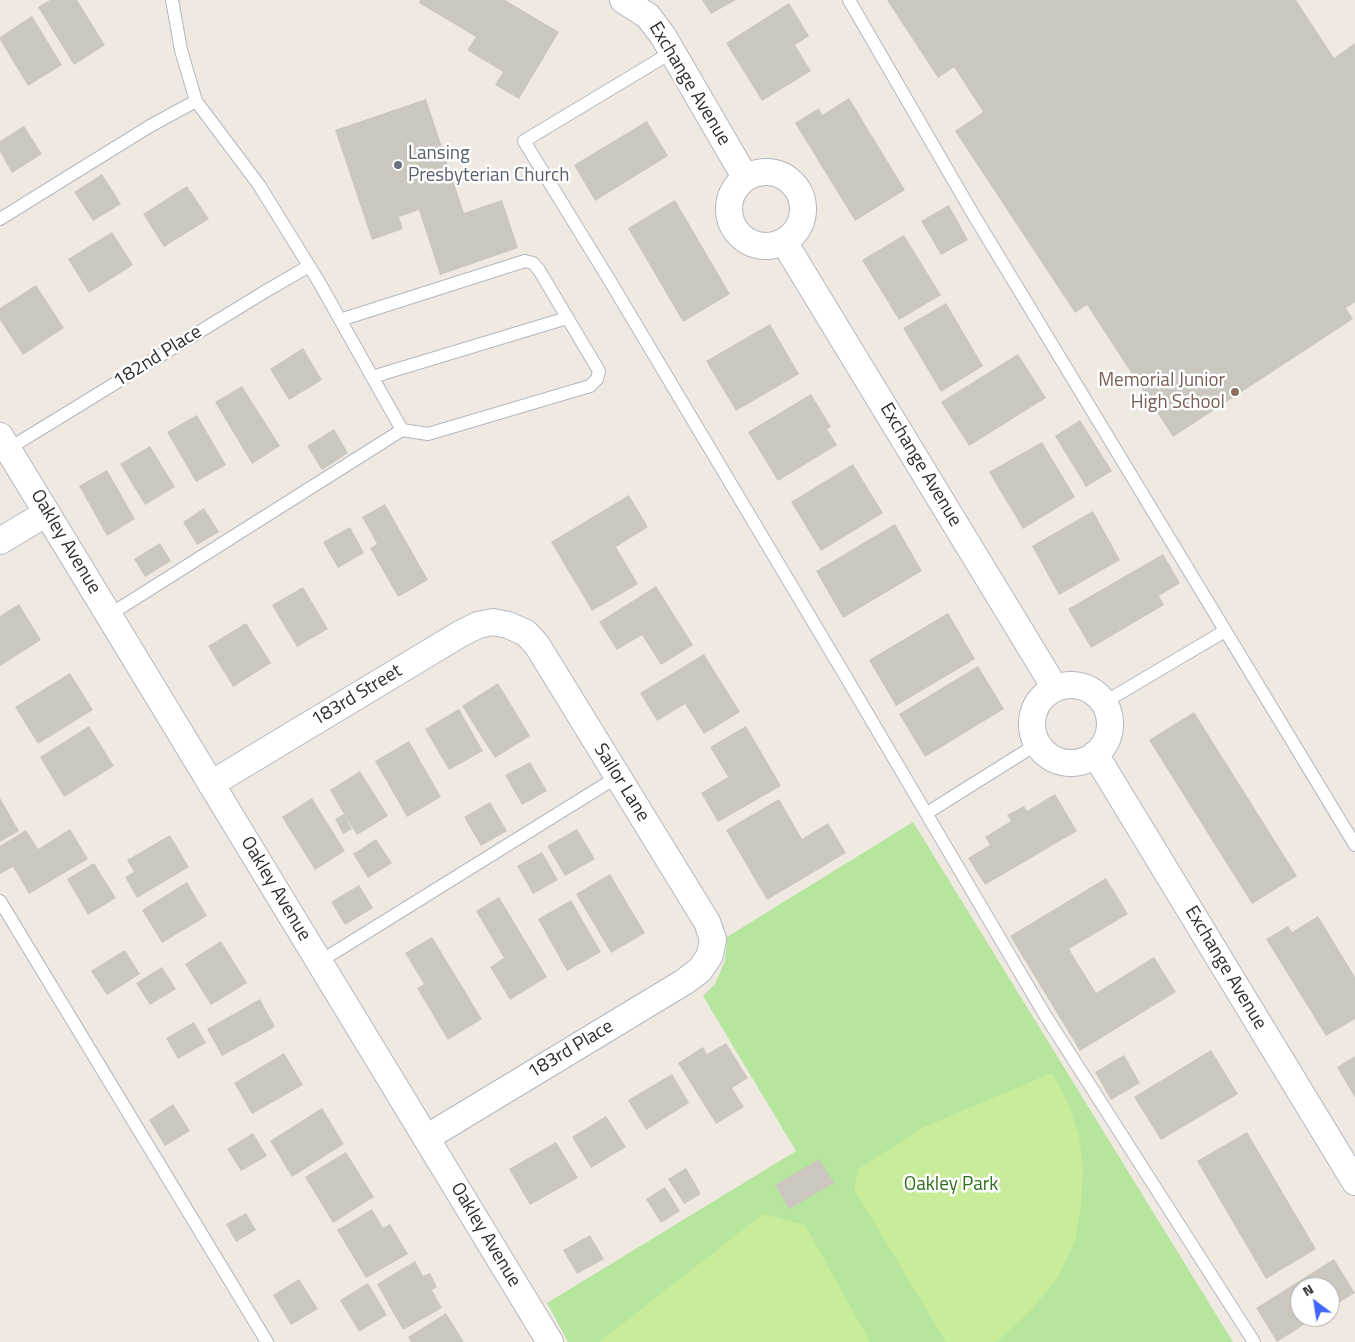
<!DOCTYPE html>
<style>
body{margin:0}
#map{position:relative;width:1355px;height:1342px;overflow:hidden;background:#efe9e1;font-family:"Titillium Web",sans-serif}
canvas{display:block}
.north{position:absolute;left:1290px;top:1277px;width:50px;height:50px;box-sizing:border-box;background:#fff;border:1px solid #ababab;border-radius:50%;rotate:329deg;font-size:14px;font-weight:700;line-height:20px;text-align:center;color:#2e2e2e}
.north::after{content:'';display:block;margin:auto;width:18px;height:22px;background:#4264fb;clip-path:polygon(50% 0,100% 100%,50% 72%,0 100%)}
</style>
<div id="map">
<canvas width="1355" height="1342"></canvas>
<div class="north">N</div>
</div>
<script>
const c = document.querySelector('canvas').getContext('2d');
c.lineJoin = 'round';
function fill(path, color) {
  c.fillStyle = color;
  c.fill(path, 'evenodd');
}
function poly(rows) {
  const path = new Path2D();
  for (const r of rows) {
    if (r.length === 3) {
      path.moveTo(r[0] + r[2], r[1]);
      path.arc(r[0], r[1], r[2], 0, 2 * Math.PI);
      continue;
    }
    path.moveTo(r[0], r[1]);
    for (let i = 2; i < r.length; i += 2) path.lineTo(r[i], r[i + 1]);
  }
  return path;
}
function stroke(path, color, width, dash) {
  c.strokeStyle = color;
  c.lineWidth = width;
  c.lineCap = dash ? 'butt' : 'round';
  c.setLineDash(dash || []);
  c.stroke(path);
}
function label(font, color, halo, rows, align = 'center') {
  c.font = font + ' "Titillium Web",sans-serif';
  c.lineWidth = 5;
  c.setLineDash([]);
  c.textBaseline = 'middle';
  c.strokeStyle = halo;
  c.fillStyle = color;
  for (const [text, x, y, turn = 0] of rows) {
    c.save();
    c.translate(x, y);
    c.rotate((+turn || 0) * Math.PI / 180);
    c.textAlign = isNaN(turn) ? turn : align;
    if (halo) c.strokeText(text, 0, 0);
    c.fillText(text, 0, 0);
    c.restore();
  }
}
const green = poly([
 [913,822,1233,1342,568,1342,547,1303,796,1151,703,996,715,984,725,961,727,937]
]);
const pitch = poly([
 [1052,1073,1068,1103,1079,1136,1083,1169,1081,1203,1076,1237,1058,1278,1031,1310,998,1341,995,1342,946,1342,854,1189,858,1169,924,1127],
 [763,1214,805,1225,870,1342,599,1342]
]);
const building = poly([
 [50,0,77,0,105,45,74,65,38,7],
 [420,0,505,0,559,32,519,99,495,85,503,72,467,50,476,37,419,3],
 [702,0,736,0,711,14],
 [887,0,1296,0,1334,58,1355,43,1355,302,1346,308,1353,319,1173,437,1087,305,1075,313,955,131,983,112,954,67,938,78],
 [789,3,809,36,795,45,811,71,762,101,726,43],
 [32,16,62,65,28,86,0,40,0,37],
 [849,98,905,190,855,221,795,123,819,108,822,115],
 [426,99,464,213,502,200,518,248,440,275,419,210,399,217,403,229,372,240,335,130],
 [647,121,668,156,595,201,574,165],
 [24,126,42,154,12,173,0,152,0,141],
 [102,174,121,204,93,221,74,192],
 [187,186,209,219,164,247,143,214],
 [675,200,730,294,683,322,628,228],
 [949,205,968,240,941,255,921,221],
 [112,232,133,265,89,293,68,259],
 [904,235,941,295,899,320,862,260],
 [36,285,64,328,23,355,0,320,0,308],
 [946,303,983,366,941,392,903,328],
 [770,324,799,374,736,411,706,361],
 [303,348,322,380,289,400,270,369],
 [1018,354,1046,398,969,446,941,402],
 [242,386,280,446,252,464,215,402],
 [811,394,831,427,827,429,837,445,778,481,748,432],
 [197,415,226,465,196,482,167,432],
 [1080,420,1112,471,1086,487,1055,436],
 [334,429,348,453,322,470,307,446],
 [1042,442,1075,497,1023,529,989,472],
 [150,446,175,487,145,505,120,464],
 [853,464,883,513,821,551,791,502],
 [107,470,135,519,107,536,79,486],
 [629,495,648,527,616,547,638,584,592,611,551,542],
 [385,504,428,580,398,597,370,548,377,544,362,517],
 [204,508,219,532,197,545,183,522],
 [1093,511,1120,560,1059,595,1032,546],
 [895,524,922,571,843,618,816,571],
 [350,527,364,553,338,568,323,542],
 [160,543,171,561,145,577,134,559],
 [1163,554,1180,583,1159,596,1164,605,1091,648,1068,609],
 [656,586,693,645,661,665,642,635,617,650,599,622],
 [303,587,328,629,297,647,272,605],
 [19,604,41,640,0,666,0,616],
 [948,613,975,659,896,706,869,660],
 [246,623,271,663,233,687,208,646],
 [704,654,740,712,704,734,685,704,657,721,640,693],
 [978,666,1004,709,925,757,899,714],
 [70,673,93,710,38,744,15,707],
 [498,683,530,736,495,758,462,706],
 [459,709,483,751,449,770,425,729],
 [1194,712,1297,876,1252,904,1149,740],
 [89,726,114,766,64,797,40,757],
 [746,726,781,786,718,822,701,793,728,777,710,747],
 [409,741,441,797,407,817,375,761],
 [530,762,547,791,522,805,505,775],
 [360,771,388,816,357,835,345,816,352,829,343,834,335,819,344,814,330,790],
 [1055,794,1077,831,985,885,968,858,990,845,985,837,1011,821,1007,815,1024,806,1027,811],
 [0,798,19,831,0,842],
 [312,798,345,851,315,870,282,817],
 [779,799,802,839,828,823,846,853,767,900,726,830],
 [490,802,507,831,481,846,464,817],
 [70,829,88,859,29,894,13,867,0,874,0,846,26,830,38,849],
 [577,829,595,859,565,876,547,846],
 [170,835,189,867,137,898,125,877,134,872,127,860],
 [376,839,392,863,368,878,353,854],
 [542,852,558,880,533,894,517,866],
 [94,863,116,898,88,915,67,879],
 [610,874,645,933,611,953,576,894],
 [1106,878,1128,914,1069,949,1096,993,1154,957,1176,992,1080,1051,1010,936],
 [187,882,207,916,162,943,142,910],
 [359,885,373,908,345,925,331,902],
 [499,897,547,977,510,1000,490,967,504,958,476,911],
 [571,900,601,952,567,971,538,919],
 [1318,916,1355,977,1355,1019,1326,1036,1266,939,1288,926,1292,932],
 [432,937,482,1019,448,1040,417,988,424,984,405,953],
 [221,941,247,983,211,1005,185,964],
 [125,950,140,974,107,995,91,971],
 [162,967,176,989,150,1005,136,983],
 [260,999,275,1027,222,1056,207,1029],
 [194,1022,206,1043,178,1059,166,1038],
 [726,1043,748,1078,732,1088,744,1107,716,1124,678,1063,703,1047,707,1054],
 [1211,1050,1238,1094,1161,1140,1134,1097],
 [284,1053,303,1085,252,1114,234,1083],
 [1124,1055,1140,1083,1111,1100,1095,1072],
 [1355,1056,1355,1098,1337,1067],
 [672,1074,689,1103,646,1130,628,1100],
 [173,1104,190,1131,165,1146,149,1120],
 [322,1108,344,1144,292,1177,270,1141],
 [606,1116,626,1147,591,1168,572,1137],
 [1247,1132,1316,1249,1266,1279,1197,1161],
 [253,1133,267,1156,241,1171,227,1149],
 [556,1142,578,1178,530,1205,509,1169],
 [346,1152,374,1197,333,1223,305,1177],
 [819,1159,834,1183,789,1209,775,1185],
 [686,1168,701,1194,684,1204,668,1179],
 [665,1187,680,1211,661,1223,646,1199],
 [372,1209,383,1228,390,1224,408,1254,366,1278,337,1230],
 [246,1213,256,1230,236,1242,226,1224],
 [590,1235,604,1259,577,1274,563,1250],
 [1334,1259,1355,1293,1330,1308,1330,1287,1300,1287,1300,1317,1316,1317,1277,1342,1256,1308],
 [415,1261,423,1276,430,1273,437,1287,432,1290,442,1308,403,1330,377,1284],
 [299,1279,318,1309,291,1325,273,1295],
 [368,1283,387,1315,359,1332,340,1300],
 [446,1313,464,1342,411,1342,408,1337]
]);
const lane = poly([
 [172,0,181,50,196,101,259,185,319,282,402,430],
 [849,0,973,214,1355,845],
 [672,52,524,141,610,281,843,672,1045,1015,1254,1342],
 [0,219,150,126,196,101],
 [372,377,567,318],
 [8,449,261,294,309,266],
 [109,615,402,430,428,434,590,386,597,379,599,371,539,270,533,263,525,261,340,320],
 [1103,703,1225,631],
 [927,813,1037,744],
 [0,901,267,1342],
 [319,962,617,777]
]);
const street = poly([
 [623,0,648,16,663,36,745,177],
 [766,209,37],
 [784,242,1055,688],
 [0,436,550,1342],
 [0,541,47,513],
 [1071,724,39],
 [1095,754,1355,1182],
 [211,784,460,634,478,625,493,622,508,625,526,633,537,645,707,922,713,939,710,955,700,970,684,982,426,1138]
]);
const markers = [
 [398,165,5,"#6b7280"],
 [1235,392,5,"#8d6e63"]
];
const streetNames = [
 ["Exchange Avenue",689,84,59],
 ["182nd Place",158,357,-32],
 ["Exchange Avenue",920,465,59],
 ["Oakley Avenue",65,542,59],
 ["183rd Street",357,696,-31],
 ["Sailor Lane",621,783,58],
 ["Oakley Avenue",275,889,59],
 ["Exchange Avenue",1225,968,59],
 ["183rd Place",571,1050,-31],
 ["Oakley Avenue",485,1235,59]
];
const worshipNames = [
 ["Lansing",408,154],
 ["Presbyterian Church",408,176]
];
const educationNames = [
 ["Memorial Junior",1225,381],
 ["High School",1225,403]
];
const parkNames = [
 ["Oakley Park",951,1185]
];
fill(green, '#b6e59e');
fill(pitch, '#c9ec9a');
fill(building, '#cbc7bf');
stroke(lane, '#b4b7c1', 14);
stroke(street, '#b4b7c1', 28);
stroke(lane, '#fff', 12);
stroke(street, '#fff', 26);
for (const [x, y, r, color] of markers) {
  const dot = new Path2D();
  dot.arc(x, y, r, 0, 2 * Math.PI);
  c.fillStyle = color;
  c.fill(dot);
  stroke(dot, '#fff', 2);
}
label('19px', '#2e2e2e', '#fff', streetNames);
label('19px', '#5b616d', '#fff', worshipNames, 'left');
label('19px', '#785e54', '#fff', educationNames, 'right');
label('19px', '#2c6e1b', '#fff', parkNames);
</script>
